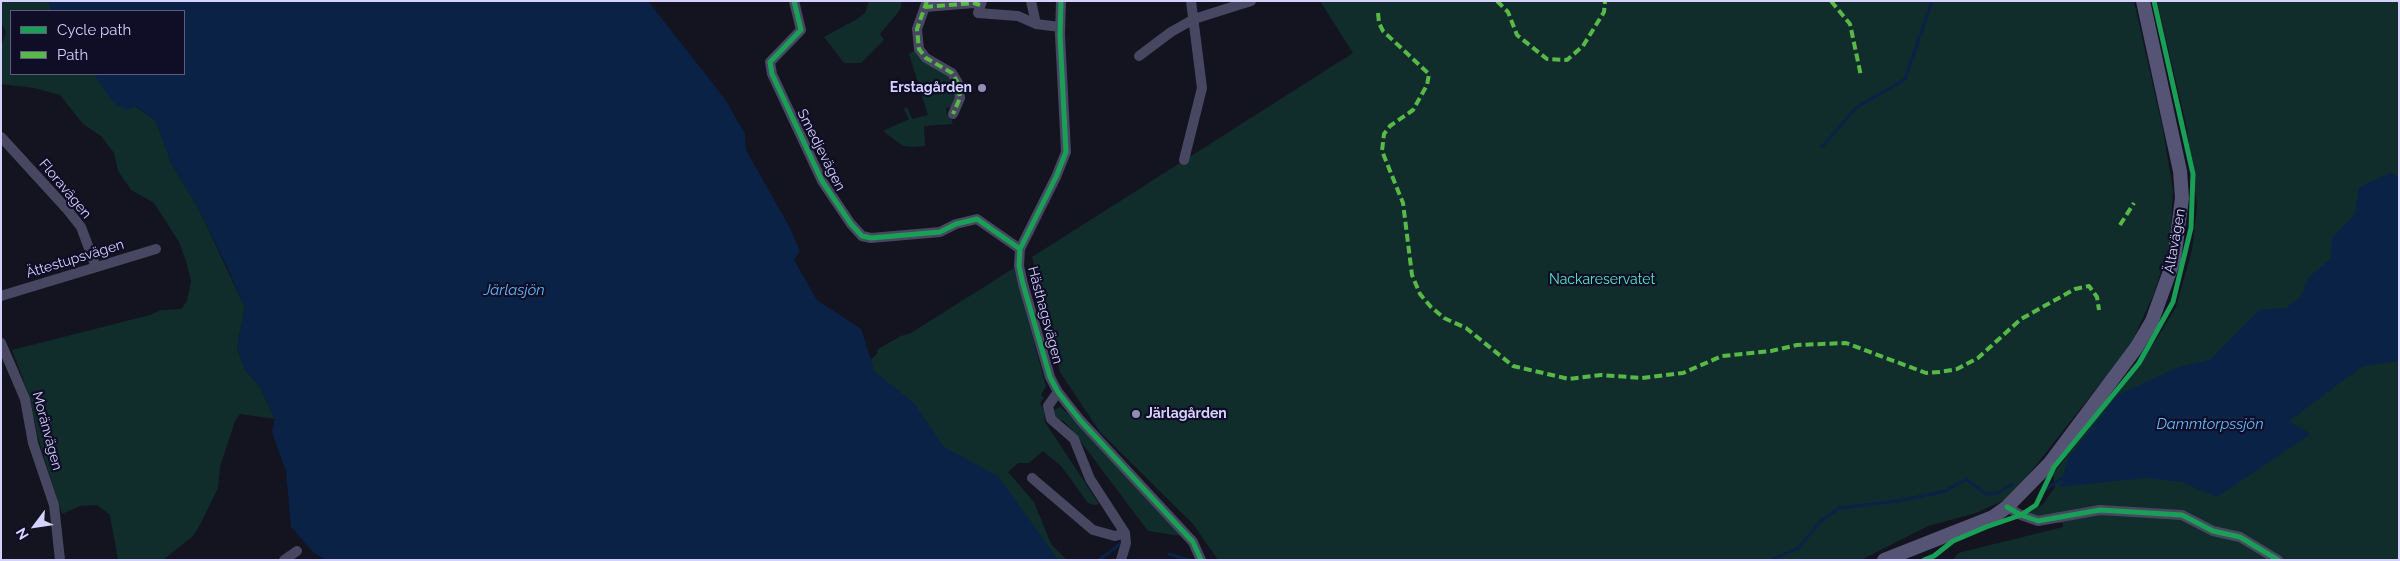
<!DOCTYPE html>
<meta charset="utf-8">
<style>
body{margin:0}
#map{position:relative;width:2400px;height:561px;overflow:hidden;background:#141320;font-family:Raleway,sans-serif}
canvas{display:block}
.frame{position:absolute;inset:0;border:2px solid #d5d2ff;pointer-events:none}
.legend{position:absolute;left:10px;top:10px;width:175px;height:65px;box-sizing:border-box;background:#100d26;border:1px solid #5f5c7d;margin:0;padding:6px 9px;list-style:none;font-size:15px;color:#d5d2ff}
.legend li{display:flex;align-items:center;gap:10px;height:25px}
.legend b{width:25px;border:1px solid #5f5c7d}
.north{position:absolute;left:10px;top:501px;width:50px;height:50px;-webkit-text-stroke:4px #100d26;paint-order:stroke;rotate:239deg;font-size:14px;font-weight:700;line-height:20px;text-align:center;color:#d5d2ff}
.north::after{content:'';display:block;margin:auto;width:18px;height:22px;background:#d5d2ff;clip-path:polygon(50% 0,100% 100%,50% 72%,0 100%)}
</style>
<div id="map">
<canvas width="2400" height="561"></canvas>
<div class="frame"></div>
<ul class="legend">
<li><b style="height:6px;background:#1a9f57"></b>Cycle path</li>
<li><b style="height:6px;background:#58b947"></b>Path</li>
</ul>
<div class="north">N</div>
</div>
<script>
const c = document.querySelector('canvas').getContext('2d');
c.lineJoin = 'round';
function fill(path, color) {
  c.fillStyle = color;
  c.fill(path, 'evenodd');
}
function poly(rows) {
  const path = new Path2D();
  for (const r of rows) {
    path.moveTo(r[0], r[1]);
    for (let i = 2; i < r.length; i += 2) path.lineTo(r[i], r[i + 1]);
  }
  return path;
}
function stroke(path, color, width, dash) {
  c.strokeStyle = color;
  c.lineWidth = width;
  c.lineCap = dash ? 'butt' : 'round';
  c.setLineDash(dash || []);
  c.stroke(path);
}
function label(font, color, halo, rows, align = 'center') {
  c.font = font + ' Raleway,sans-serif';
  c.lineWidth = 4.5;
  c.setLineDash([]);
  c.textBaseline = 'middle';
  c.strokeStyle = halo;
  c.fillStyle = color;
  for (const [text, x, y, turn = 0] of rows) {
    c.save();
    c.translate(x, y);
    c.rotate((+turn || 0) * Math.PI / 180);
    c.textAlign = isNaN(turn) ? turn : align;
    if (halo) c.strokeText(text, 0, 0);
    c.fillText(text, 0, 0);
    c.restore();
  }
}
const green = poly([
 [1,1,49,1,51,11,11,11,11,74,94,74,101,82,156,121,172,165,199,209,245,308,237,347,245,370,260,387,275,419,240,414,235,421,220,467,218,488,201,523,193,536,163,560,118,560,110,515,97,505,80,506,62,514,38,438,30,398,12,350,150,315,161,310,181,309,187,301,191,281,186,261,179,242,154,203,131,190,118,171,114,153,101,136,83,124,60,95,34,88,1,84,1,45,6,33,1,22],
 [869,1,902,1,900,10,880,34,884,40,861,63,844,63,824,37,857,19,865,13],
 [1320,1,2134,1,2163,130,2173,190,2170,244,2153,296,2130,346,2011,497,1976,513,1928,526,1861,560,1218,560,1193,524,1100,432,1060,372,1032,257,1353,53],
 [2157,1,2399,1,2399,560,1953,560,1958,553,2063,527,2063,523,2027,522,2022,518,2043,504,2055,487,2053,474,2156,340,2176,307,2192,250,2197,206,2187,129],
 [915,50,948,74,957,93,951,107,946,108,947,115,950,114,953,124,924,126,925,146,913,147,903,146,883,131,909,119,904,109,907,107,912,119,928,115,909,54],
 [1014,268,1046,386,1041,395,1044,398,1040,403,1044,411,1045,422,1099,504,1095,505,1088,503,1061,466,1043,451,1029,463,1018,463,1008,472,1034,502,1051,544,1067,560,651,560,877,354,878,349,901,336,911,333],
 [1060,407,1073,418,1181,536,1148,531,1078,438,1064,421,1056,419,1054,410]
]);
const water = poly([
 [49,1,648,1,725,99,745,134,746,150,790,228,800,251,794,260,817,300,861,329,875,372,914,403,943,446,999,477,1058,560,326,560,314,553,291,527,286,471,272,432,275,419,260,387,245,370,237,347,245,308,228,269,199,209,172,165,156,121,136,106,127,110,114,103,94,74,184,74,184,11,51,11],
 [2390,173,2399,177,2399,361,2363,366,2289,421,2311,434,2217,497,2182,482,2145,478,2060,487,2068,458,2118,395,2176,368,2211,359,2259,310,2286,308,2302,295,2308,278,2331,258,2332,238,2355,214,2359,187]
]);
const stream = poly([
 [1822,147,1856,108,1905,79,1932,1],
 [2045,490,2062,478],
 [1169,554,1189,560],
 [1099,560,1120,544],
 [1771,560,1798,548,1821,521,1839,508,1898,501,1946,491,1966,479,1986,494,1998,493,2012,484]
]);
const minor = poly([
 [794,1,801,30,770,62,772,74,822,181,851,224,862,236,871,238,940,232,956,224,977,219,1020,249],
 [927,1,917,29,919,49,926,58,952,73,958,83,960,98,953,114],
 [982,1,978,13,1018,16,1036,24],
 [1031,1,1036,24,1060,27],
 [1061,1,1060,35,1066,152,1056,177,1020,249,1019,266,1023,284,1050,377,1058,392,1080,420,1193,542,1201,560],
 [925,7,974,3,980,5],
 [1139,56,1171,32,1194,19,1251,1],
 [1,137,66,208,81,227,96,267],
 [1184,160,1202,88,1191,1],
 [1,296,156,249],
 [1,343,25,399,33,443,54,505,60,560],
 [1058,392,1048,406,1051,419,1074,439,1090,479,1125,533,1126,543,1121,560],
 [1032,478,1093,530,1115,536,1125,533],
 [2007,507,2021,515,2038,521,2100,510,2182,515,2213,531,2240,537,2278,560],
 [284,560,297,551]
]);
const secondary = poly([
 [1884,560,1993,517,2007,507,2050,463,2136,348,2152,321,2174,260,2182,198,2180,171,2143,1]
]);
const quiet = poly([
 [927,1,917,29,919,49,926,58,952,73,958,83,960,98,953,114],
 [1497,1,1508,12,1517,35,1547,59,1567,60,1583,46,1604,12,1605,1],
 [1831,1,1850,24,1861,76],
 [925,7,974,3,980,5],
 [1378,13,1379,23,1383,31,1429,74,1427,85,1413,110,1390,126,1384,134,1382,151,1403,203,1412,275,1420,294,1431,307,1444,318,1466,328,1513,366,1569,379,1601,375,1642,378,1683,373,1722,356,1771,351,1797,345,1846,343,1926,373,1940,372,1957,369,1978,358,2021,319,2075,289,2089,286,2097,297,2099,310],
 [2120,225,2134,203]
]);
const cycleway = poly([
 [794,1,801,30,770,62,772,74,822,181,851,224,862,236,871,238,940,232,956,224,977,219,1020,249],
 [1061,1,1060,35,1066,152,1056,177,1020,249,1019,266,1023,284,1050,377,1058,392,1080,420,1193,542,1201,560],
 [2007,507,2021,515,2038,521,2100,510,2182,515,2213,531,2240,537,2278,560],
 [1924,560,1934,556,1953,541,1986,527,2021,515,2036,505,2054,467,2139,363,2173,302,2191,228,2193,174,2154,1]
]);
const markers = [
 [982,88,5,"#918fb1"],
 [1136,414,5,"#918fb1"]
];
const poiNames = [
 ["Erstagården",972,88],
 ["Järlagården",1146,414,"left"]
];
const streetNames = [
 ["Smedjevägen",821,150,63],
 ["Floravägen",65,189,50],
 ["Ältavägen",2175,241,-80],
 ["Ättestupsvägen",75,259,-17],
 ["Hästhagsvägen",1045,315,75],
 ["Moränvägen",47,431,75]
];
const parkNames = [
 ["Nackareservatet",1602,280]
];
const waterNames = [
 ["Järlasjön",514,290],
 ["Dammtorpssjön",2210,424]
];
fill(green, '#102d2c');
fill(water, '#092246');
stroke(stream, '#092246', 3);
stroke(minor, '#474761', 10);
stroke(secondary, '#555474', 14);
stroke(quiet, '#58b947', 4, [8, 4]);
stroke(cycleway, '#1a9f57', 5);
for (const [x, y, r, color] of markers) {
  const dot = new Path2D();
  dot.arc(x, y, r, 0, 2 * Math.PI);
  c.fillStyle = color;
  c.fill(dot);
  stroke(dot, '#100d26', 2);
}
label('bold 14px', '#d5d2ff', '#100d26', poiNames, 'right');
label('14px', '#d5d2ff', '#100d26', streetNames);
label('14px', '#54e9bf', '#100d26', parkNames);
label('italic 15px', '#60bbff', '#100d26', waterNames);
</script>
